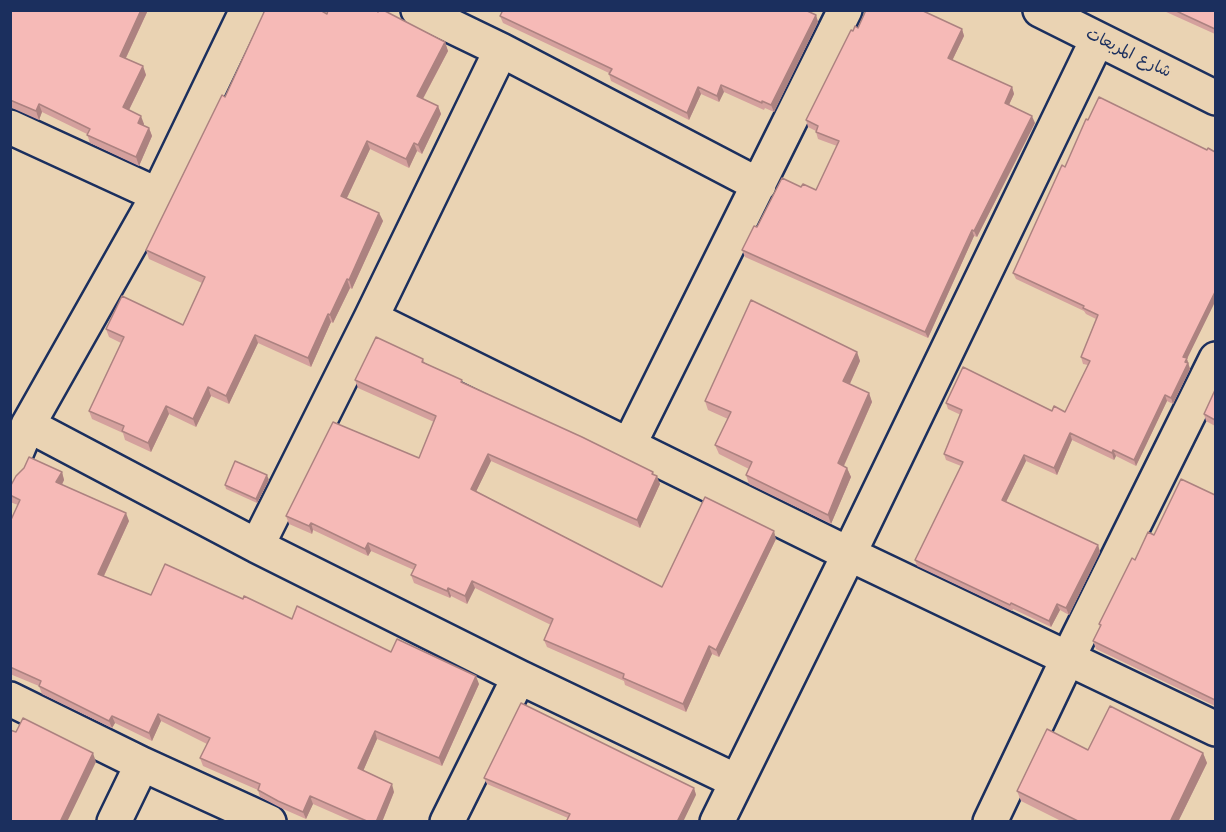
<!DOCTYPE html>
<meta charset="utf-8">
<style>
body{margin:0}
#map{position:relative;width:1226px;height:832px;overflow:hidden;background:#ead3b3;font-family:"Architects Daughter",sans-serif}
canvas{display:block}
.frame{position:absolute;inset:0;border:12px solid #1b2f5e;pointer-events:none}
</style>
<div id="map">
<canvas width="1226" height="832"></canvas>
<div class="frame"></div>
</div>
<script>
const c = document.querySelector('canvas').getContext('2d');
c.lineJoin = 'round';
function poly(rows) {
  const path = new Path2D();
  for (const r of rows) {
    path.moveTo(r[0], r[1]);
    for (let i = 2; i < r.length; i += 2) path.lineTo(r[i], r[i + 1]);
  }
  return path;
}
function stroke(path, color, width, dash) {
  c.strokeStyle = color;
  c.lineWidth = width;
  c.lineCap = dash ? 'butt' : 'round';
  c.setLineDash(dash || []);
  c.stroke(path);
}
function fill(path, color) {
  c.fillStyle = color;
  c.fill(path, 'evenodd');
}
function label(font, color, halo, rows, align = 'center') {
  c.font = font + ' "Architects Daughter","Playpen Sans Arabic",sans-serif';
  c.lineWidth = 4.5;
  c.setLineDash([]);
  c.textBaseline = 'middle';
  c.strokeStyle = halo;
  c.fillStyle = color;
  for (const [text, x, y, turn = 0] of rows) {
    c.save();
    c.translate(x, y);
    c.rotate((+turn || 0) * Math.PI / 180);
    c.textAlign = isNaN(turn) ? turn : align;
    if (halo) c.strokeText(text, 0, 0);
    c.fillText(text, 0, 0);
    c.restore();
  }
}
const minor = poly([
 [418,10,501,50,759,185],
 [1040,10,1216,98],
 [10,127,158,195],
 [371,318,849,554,1216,729],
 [28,425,257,546,519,677,736,781],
 [629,445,845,10],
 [10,468,28,425,158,195,247,10],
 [257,546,371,318,501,50],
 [10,699,142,764,269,822],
 [114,822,142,764],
 [447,822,519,677],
 [717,822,849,554,1097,40],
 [990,822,1068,658,1216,359]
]);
const wall = poly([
 [10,10,148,10,126,58,143,66,146,75,129,110,144,124,144,126,149,128,152,136,139,166,90,143,87,134,42,112,39,120,10,107],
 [1164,10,1215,10,1215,34,1164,11],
 [327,14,445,42,448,51,423,99,438,106,441,114,422,154,417,151,409,168,370,149,347,198,379,213,383,221,352,289,350,288,333,323,331,322,311,367,258,343,229,404,211,396,196,427,169,414,151,452,125,440,123,433,92,419,89,411,121,343,109,337,106,329,183,325,202,283,149,259,146,250,225,97],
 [816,15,818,22,774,112,765,108,764,110,724,92,719,102,701,94,689,120,611,81,609,74,609,73,503,23,500,16],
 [858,28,962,29,964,36,952,61,1012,87,1014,94,1009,105,1035,123,977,237,974,236,928,338,745,257,742,250,757,227,801,187,816,190,837,146,818,139,816,132,816,131,808,127,806,120,853,31],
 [1062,165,1187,359,1190,369,1173,404,1167,401,1136,466,1116,456,1114,460,1072,440,1057,475,1026,461,1006,502,1098,545,1100,552,1069,615,1060,610,1051,627,1013,609,1012,611,917,566,915,560,961,466,946,460,944,454,961,415,948,409,946,403,1065,412,1088,365,1083,364,1081,357,1096,319,1086,314,1084,311,1016,279,1013,273],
 [857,352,860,361,850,384,869,393,872,402,844,466,847,468,851,477,831,524,749,484,746,475,749,469,719,454,715,445,728,419,708,410,705,401],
 [423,359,425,364,463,383,654,475,660,484,640,528,491,461,476,491,662,587,776,539,719,657,712,654,686,712,625,685,624,681,547,647,544,640,551,625,475,588,467,604,451,596,450,598,414,583,411,575,414,570,371,551,368,556,313,530,312,534,289,524,286,516,419,458,434,422,358,388,355,380],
 [1215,390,1215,426,1206,421,1204,414],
 [62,472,64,480,62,485,129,521,104,576,151,595,243,599,292,619,391,652,479,684,442,766,377,739,363,771,394,792,382,822,354,822,313,804,306,819,281,808,260,797,258,790,203,766,200,758,207,744,161,721,152,741,115,723,112,728,42,694,39,686,10,674,10,522,18,505,10,502,10,487],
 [269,480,257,503,226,489,225,485],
 [1215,495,1215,706,1096,649,1093,641,1100,627,1099,624,1135,560,1154,535],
 [1088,750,1203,753,1207,763,1178,822,1063,822,1021,801,1017,791],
 [484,778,694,788,696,795,568,818,487,784]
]);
const shadedWall = poly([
 [141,10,148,10,123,64,120,56],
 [816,15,818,22,774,112,771,105],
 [962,29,964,36,950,65,948,58],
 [445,42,448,51,420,104,417,96],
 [143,66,146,75,126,116,123,107],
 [721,85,724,92,719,102,717,96],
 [698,87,701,94,689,120,687,113],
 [1012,87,1014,94,1007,109,1005,103],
 [39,104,42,112,39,120,36,111],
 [438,106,441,114,422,154,418,145],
 [141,116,144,124,141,132,138,123],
 [1032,116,1035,123,977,237,974,231],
 [149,128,152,136,139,166,136,157],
 [367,141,370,149,344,204,341,196],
 [414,143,417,151,409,168,406,159],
 [379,213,383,221,352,289,349,280],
 [972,230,974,236,928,338,925,332],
 [347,279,350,288,333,323,330,315],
 [1215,292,1215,302,1187,359,1190,369,1173,404,1171,398,1183,357],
 [328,314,331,322,311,367,308,358],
 [255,335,258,343,229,404,226,396],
 [857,352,860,361,847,390,843,381],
 [208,387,211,396,196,427,193,419],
 [869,393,872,402,841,472,838,463],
 [1165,395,1167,401,1136,466,1134,460],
 [166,406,169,414,151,452,148,443],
 [1070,433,1072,440,1057,475,1054,468],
 [1113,450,1116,456,1114,460,1112,453],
 [488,454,491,461,474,496,471,489],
 [1024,455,1026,461,1004,506,1002,500],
 [847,468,851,477,831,524,828,515],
 [62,472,64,480,59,490,56,482],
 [653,472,655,480,657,476,660,484,640,528,637,520],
 [267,475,269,480,257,503,256,499],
 [126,513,129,521,101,582,98,574],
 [311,523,313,530,312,534,309,526],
 [774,531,776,539,719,657,716,650],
 [368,543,371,551,368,556,365,549],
 [1098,545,1100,552,1069,615,1066,608],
 [472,581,475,588,467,604,465,596],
 [448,588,451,596,450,598,447,591],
 [1057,604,1060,610,1051,627,1049,621],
 [709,646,712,654,686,712,683,704],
 [476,676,479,684,442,766,439,758],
 [158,714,161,721,152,741,149,733],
 [112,716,115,723,112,728,109,721],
 [375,731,377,739,361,776,358,768],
 [93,753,96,762,67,822,60,822],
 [1203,753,1207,763,1178,822,1170,822],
 [392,784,394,792,382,822,376,822],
 [694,788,696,795,683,822,677,822],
 [310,796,313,804,306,819,303,812]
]);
const building = poly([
 [10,10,141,10,120,56,143,66,123,107,141,116,138,123,149,128,136,157,87,135,90,129,39,104,36,111,10,100,10,10],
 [265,10,320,10,327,14,328,10,376,10,378,12,379,10,383,10,445,42,417,96,438,106,418,145,414,143,406,159,367,141,341,196,379,213,349,280,347,279,330,315,328,314,308,358,255,335,226,396,208,387,193,419,166,406,148,443,122,431,124,426,89,411,124,337,106,329,122,296,183,325,205,277,146,250,222,95,225,97,265,10],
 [503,10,805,10,816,15,771,105,762,101,762,103,721,85,717,96,698,87,687,113,609,74,612,69,500,16,503,10],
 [866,10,921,10,962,29,948,58,1012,87,1005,103,1032,116,974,231,972,230,925,332,742,250,754,226,757,227,782,178,801,187,803,184,816,190,839,141,816,132,818,126,806,120,851,30,853,31,855,26,858,28,866,10],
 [1174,10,1215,10,1215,29,1174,10],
 [1099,97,1207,150,1208,148,1215,152,1215,292,1183,357,1187,358,1185,362,1188,363,1171,398,1165,395,1134,460,1113,450,1112,453,1070,433,1054,468,1024,455,1002,500,1098,545,1066,608,1057,604,1049,621,1011,603,1010,605,915,560,963,462,944,454,962,410,946,403,963,367,1052,411,1054,406,1065,412,1090,361,1081,357,1098,315,1083,308,1084,306,1013,273,1062,165,1065,167,1086,119,1088,120,1099,97],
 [751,300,857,352,843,381,869,393,838,463,847,468,828,515,746,475,752,462,715,445,731,412,705,401,751,300],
 [376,337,423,359,422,362,462,380,461,382,582,437,653,472,652,474,657,476,637,520,488,454,471,489,662,587,705,497,774,531,716,650,709,646,683,704,623,678,624,674,544,640,553,619,472,581,465,596,448,588,447,591,411,575,416,565,368,543,365,549,311,523,309,526,286,516,333,422,419,458,436,416,355,380,376,337],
 [1215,390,1215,420,1204,414,1215,390],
 [29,457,62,472,56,482,126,513,98,574,151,595,165,564,243,599,244,596,292,619,297,606,391,652,397,639,476,676,439,758,375,731,358,768,392,784,376,822,369,822,310,796,303,812,278,801,258,790,260,784,200,758,210,738,158,714,149,733,112,716,109,721,39,686,41,681,10,667,10,522,20,500,10,495,10,487,16,476,24,468,29,457],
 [235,461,267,475,256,499,225,485,235,461],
 [1181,479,1215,495,1215,700,1093,641,1101,625,1099,624,1132,558,1135,560,1148,532,1154,535,1181,479],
 [521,703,694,788,677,822,566,822,570,814,484,778,521,703],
 [1110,706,1203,753,1170,822,1080,822,1017,791,1047,729,1088,750,1110,706],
 [23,718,93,753,60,822,10,822,10,730,16,732,23,718]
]);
const streetNames = [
 ["شارع المربعات",1128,54,26]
];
stroke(minor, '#1b2f5e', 38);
stroke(minor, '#ead3b3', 33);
fill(wall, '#d4a09d');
fill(shadedWall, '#ac8280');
fill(building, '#f6bab7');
stroke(building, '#ac8280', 1.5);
label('16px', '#1b2f5e', '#ead3b3', streetNames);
</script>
